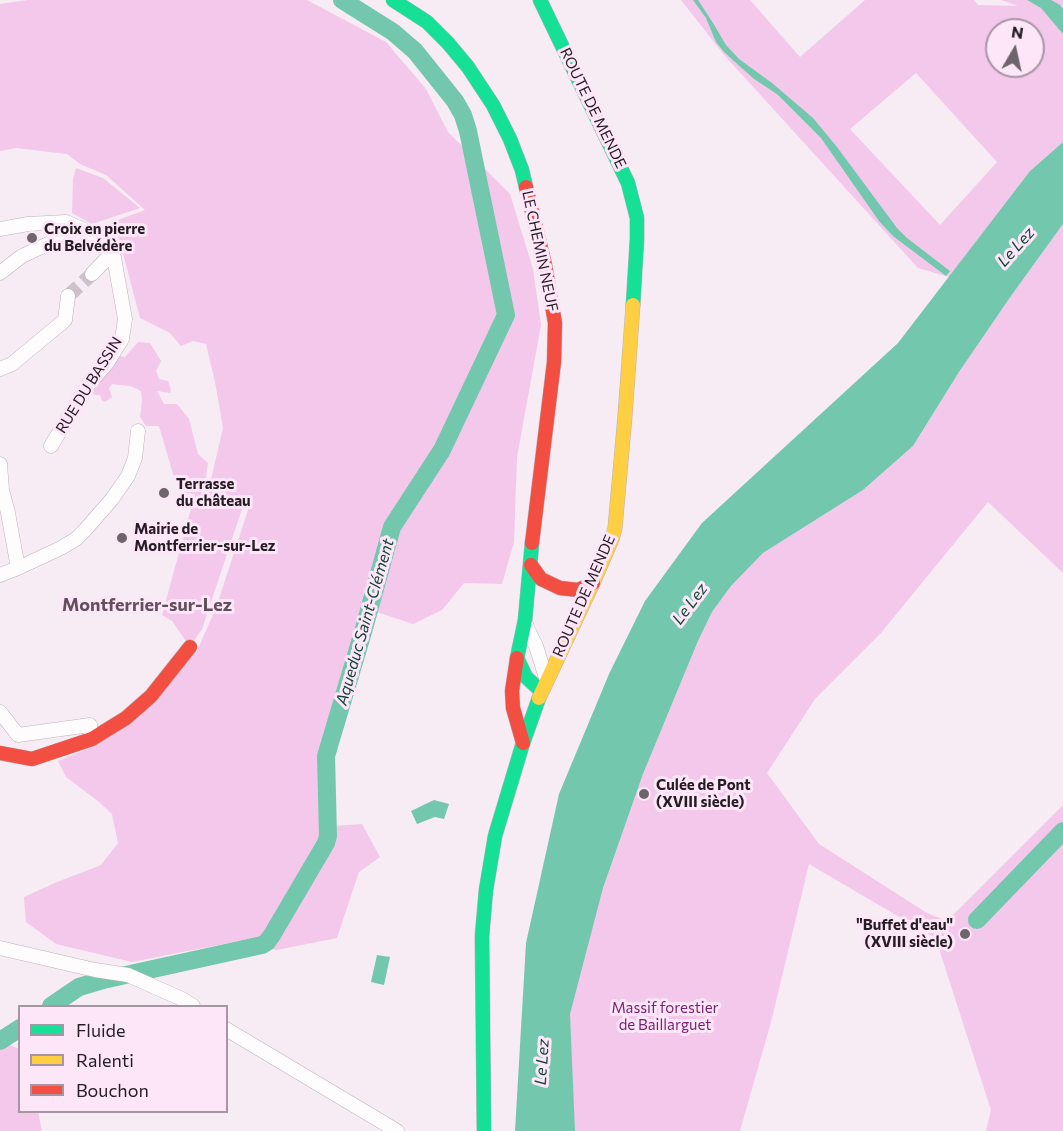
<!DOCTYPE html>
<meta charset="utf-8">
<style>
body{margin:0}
#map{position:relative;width:1063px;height:1131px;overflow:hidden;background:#f7ebf4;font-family:Commissioner,sans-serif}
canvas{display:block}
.legend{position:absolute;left:18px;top:1005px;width:210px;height:108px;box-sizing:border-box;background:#fce6f8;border:2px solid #a696a3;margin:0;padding:8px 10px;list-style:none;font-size:18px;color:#251d23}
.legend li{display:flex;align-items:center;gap:12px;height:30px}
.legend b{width:30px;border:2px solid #a696a3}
.north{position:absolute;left:985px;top:18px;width:60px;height:60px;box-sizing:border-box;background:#fce6f8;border:2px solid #a696a3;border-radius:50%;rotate:9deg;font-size:16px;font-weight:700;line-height:24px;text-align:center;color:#251d23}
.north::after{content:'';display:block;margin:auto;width:21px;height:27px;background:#6e656c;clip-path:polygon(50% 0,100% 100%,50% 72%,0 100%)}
</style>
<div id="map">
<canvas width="1063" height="1131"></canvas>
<ul class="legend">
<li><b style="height:8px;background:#16e098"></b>Fluide</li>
<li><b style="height:8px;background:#ffcf43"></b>Ralenti</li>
<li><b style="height:8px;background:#f24e42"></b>Bouchon</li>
</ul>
<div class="north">N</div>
</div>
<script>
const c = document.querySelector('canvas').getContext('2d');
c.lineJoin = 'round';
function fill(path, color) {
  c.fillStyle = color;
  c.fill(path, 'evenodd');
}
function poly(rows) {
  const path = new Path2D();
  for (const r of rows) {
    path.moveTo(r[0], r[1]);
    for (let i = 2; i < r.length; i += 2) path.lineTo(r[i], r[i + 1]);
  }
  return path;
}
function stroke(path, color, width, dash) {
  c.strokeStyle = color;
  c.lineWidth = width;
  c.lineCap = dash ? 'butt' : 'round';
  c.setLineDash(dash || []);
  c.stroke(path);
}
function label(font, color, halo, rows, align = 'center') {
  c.font = font + ' Commissioner,sans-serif';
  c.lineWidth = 6;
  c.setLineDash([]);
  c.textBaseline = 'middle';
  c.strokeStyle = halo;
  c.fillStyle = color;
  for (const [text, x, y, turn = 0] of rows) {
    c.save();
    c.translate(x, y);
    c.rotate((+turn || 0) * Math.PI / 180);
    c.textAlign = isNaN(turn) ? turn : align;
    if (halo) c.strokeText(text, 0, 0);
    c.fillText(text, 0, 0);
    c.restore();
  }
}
const green = poly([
 [28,0,307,0,386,42,426,89,448,132,510,194,533,269,541,325,517,457,514,542,502,584,464,583,442,610,413,624,374,611,331,761,334,826,362,824,380,857,359,872,337,938,276,950,249,939,132,962,56,944,26,922,24,897,57,882,101,865,118,843,112,814,98,801,66,777,58,761,97,745,197,651,216,608,250,504,248,497,245,496,245,500,202,629,190,647,172,621,162,615,195,494,182,493,173,474,159,426,146,426,140,417,142,401,141,391,131,386,112,384,109,388,112,397,105,402,102,400,100,395,89,394,119,356,125,357,138,342,150,343,161,361,156,371,159,379,168,381,171,390,170,393,157,391,164,404,177,404,189,419,198,454,208,463,205,483,210,484,223,428,215,382,206,344,193,341,181,346,170,333,140,318,119,238,99,227,145,210,106,175,80,164,67,154,16,148,0,151,0,4],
 [681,0,750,0,800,57,865,0,974,0,978,5,1018,6,1001,0,1063,0,1063,142,1030,171,949,277,918,268,725,56],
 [997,30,1033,30,1033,66,997,66],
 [916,73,997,162,940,225,850,129],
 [76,168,103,178,140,208,92,224,72,213,73,179],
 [1063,224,1063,573,988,502,880,634,815,699,767,773,819,844,927,913,947,921,1063,805,1063,1131,986,1131,991,1110,940,952,942,942,809,864,771,1022,740,1131,557,1131,576,945,603,888,643,774,698,641,712,612,731,586,763,553,863,490,913,446,959,372,1011,296],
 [0,1041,19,1049,20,1112,38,1112,42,1131,0,1131]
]);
const water = poly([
 [693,0,698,0,713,23,726,45,739,59,772,83,813,118,837,147,897,228,907,238,950,271,946,276,893,236,879,221,821,138,777,94,754,79,724,52,716,42,706,18],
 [1027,0,1051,0,1060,5,1063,9,1063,34,1041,8],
 [1063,142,1063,224,1011,296,959,372,913,446,863,490,763,553,731,586,712,612,698,641,643,774,603,888,570,1014,575,1131,515,1131,526,943,559,794,609,674,645,601,702,523,898,343,1030,171],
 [434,800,449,804,444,819,435,817,417,824,411,811],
 [377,955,390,957,384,985,371,982]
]);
const canal = poly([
 [977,920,1063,831],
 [51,1006,79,987,103,980,262,945,267,942,272,935,326,843,328,836,326,756,363,632,392,527,442,450,506,315,468,131,463,115,455,101,415,51,393,32,342,0],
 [0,1041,20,1028]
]);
const streetTunnel = poly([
 [68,296,92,274]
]);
const street = poly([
 [0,229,28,224,66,222,91,233,113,252],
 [0,273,22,256,63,237,67,232,70,224],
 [92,274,113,252],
 [0,369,12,364,65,320,68,296],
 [51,446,88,385,107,363,122,339,125,319,113,252],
 [0,464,2,490,8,513,18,568],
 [0,575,18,568,61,548,76,539,85,530,112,499,128,476,135,458,138,431],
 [525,621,528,630,536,646,546,678],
 [0,712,18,735,90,725,92,739],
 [0,948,95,970,128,975,182,999,193,1006],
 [226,1029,397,1131]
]);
const fast = poly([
 [393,0,427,22,448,43,468,67,493,105,510,139,522,170,526,187],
 [540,0,628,183,637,218,637,239,633,305],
 [532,543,525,620,517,658,526,677,541,691],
 [484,1131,482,936,486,890,495,836,523,743,539,698]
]);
const slow = poly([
 [539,698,593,583,612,539,615,528,625,416,633,305]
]);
const jam = poly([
 [526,187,545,265,555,323,554,362,532,543],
 [531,565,541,579,560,588,578,590,593,583],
 [517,658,512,691,513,708,523,743],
 [0,753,32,759,92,739,126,718,151,696,190,647]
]);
const markers = [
 [32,238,6,"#6e656c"],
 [164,493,6,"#6e656c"],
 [122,538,6,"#6e656c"],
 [644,794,6,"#6e656c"],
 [965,934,6,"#6e656c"]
];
const streetNames = [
 ["ROUTE DE MENDE",593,108,64],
 ["LE CHEMIN NEUF",540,251,78],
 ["RUE DU BASSIN",89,385,-58],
 ["ROUTE DE MENDE",584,596,-66]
];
const poiNames = [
 ["Croix en pierre",44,229],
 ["du Belvédère",44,246],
 ["Terrasse",176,484],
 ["du château",176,501],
 ["Mairie de",134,529],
 ["Montferrier-sur-Lez",134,546],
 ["Culée de Pont",656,785],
 ["(XVIII siècle)",656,802],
 ["\"Buffet d'eau\"",953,925,"right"],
 ["(XVIII siècle)",953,942,"right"]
];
const parkNames = [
 ["Massif forestier",665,1008],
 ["de Baillarguet",665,1025]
];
const waterNames = [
 ["Le Lez",1016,247,-48],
 ["Le Lez",690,604,-53],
 ["Aqueduc Saint-Clément",365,622,-74],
 ["Le Lez",542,1062,-86]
];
const quarterNames = [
 ["Montferrier-sur-Lez",147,605]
];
fill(green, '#f3c8eb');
fill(water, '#73c7ad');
stroke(canal, '#73c7ad', 18);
stroke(streetTunnel, '#cdc2ca', 14, [14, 7]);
stroke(street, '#bcb3ba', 15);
stroke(fast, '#bcb3ba', 15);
stroke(slow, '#bcb3ba', 15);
stroke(jam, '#bcb3ba', 15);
stroke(street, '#fefcfd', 14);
stroke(fast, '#16e098', 14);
stroke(slow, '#ffcf43', 14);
stroke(jam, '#f24e42', 14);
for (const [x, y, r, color] of markers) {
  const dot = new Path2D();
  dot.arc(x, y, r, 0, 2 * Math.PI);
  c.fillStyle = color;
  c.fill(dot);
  stroke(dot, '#fce6f8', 2);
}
label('15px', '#251d23', '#fce6f8', streetNames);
label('bold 15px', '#251d23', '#fce6f8', poiNames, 'left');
label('15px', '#791f70', '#fce6f8', parkNames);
label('italic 16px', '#124634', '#fce6f8', waterNames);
label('bold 18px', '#614f5e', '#fce6f8', quarterNames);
</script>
